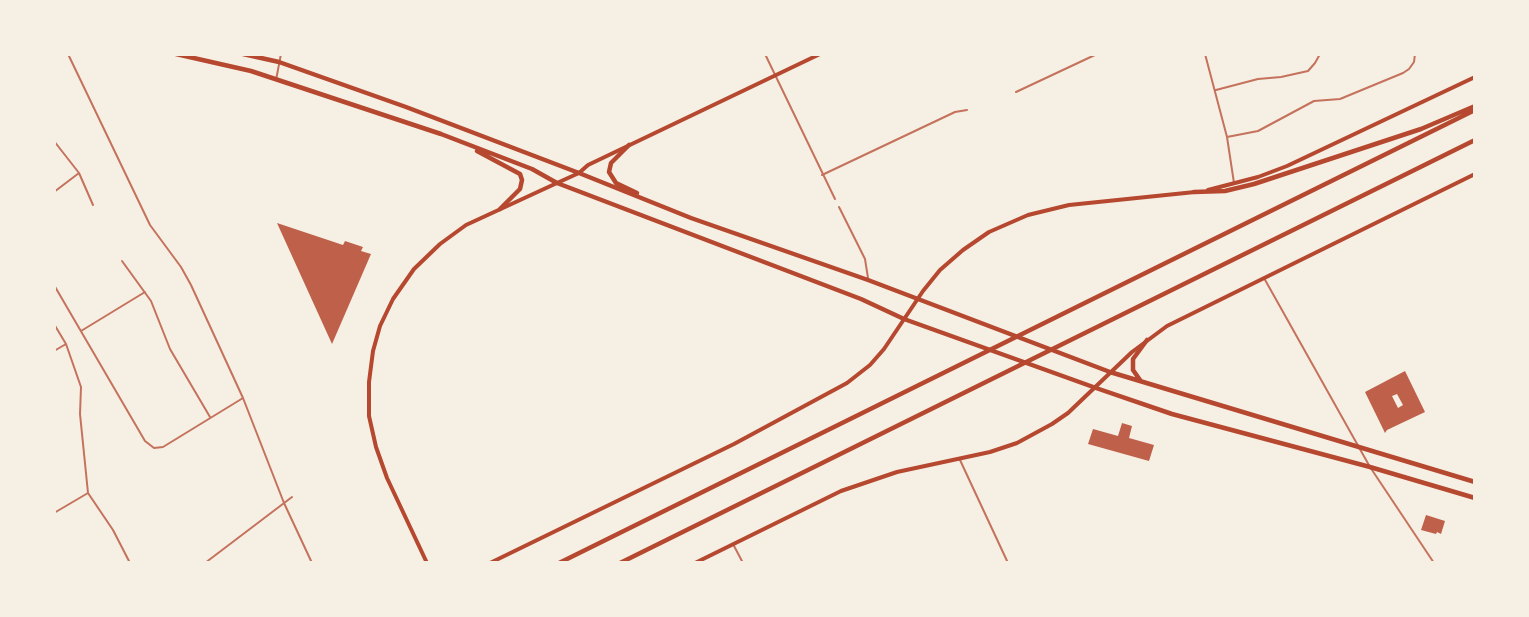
<!DOCTYPE html>
<style>
body{margin:0}
#map{position:relative;width:1529px;height:617px;overflow:hidden;background:#f6efe4;font-family:"Roboto Condensed",sans-serif}
canvas{display:block}
.frame{position:absolute;inset:0;border:56px solid #f6efe4;pointer-events:none}
</style>
<div id="map">
<canvas width="1529" height="617"></canvas>
<div class="frame"></div>
</div>
<script>
const c = document.querySelector('canvas').getContext('2d');
c.lineJoin = 'round';
function fill(path, color) {
  c.fillStyle = color;
  c.fill(path, 'evenodd');
}
function poly(rows) {
  const path = new Path2D();
  for (const r of rows) {
    path.moveTo(r[0], r[1]);
    for (let i = 2; i < r.length; i += 2) path.lineTo(r[i], r[i + 1]);
  }
  return path;
}
function stroke(path, color, width, dash) {
  c.strokeStyle = color;
  c.lineWidth = width;
  c.lineCap = dash ? 'butt' : 'round';
  c.setLineDash(dash || []);
  c.stroke(path);
}
const building = poly([
 [277,223,343,245,345,241,363,247,361,251,371,254,332,344],
 [1405,371,1425,412,1387,430,1385,433,1365,392],
 [1397,394,1403,405,1398,408,1392,396],
 [1122,423,1132,426,1129,438,1154,445,1149,461,1088,444,1093,429,1118,436],
 [1426,515,1445,521,1441,534,1437,532,1436,534,1421,530]
]);
const minor = poly([
 [68,54,150,225,181,267,191,285,243,398,284,503,312,563],
 [765,54,835,199],
 [1205,54,1227,137,1234,183],
 [276,80,281,54],
 [1216,90,1258,79,1281,77,1308,71,1315,63,1320,54],
 [1016,92,1097,54],
 [1227,137,1258,131,1314,101,1340,99,1403,73,1409,69,1414,62,1415,54],
 [54,141,79,173,93,205],
 [822,175,955,112,967,110],
 [54,192,79,173],
 [839,207,865,259,868,278],
 [122,261,151,301,170,349,210,417],
 [1264,278,1370,467,1434,563],
 [54,285,145,441,154,448,163,447,243,398],
 [54,324,66,344,81,387,80,414,88,493,113,530,130,563],
 [81,331,145,292],
 [54,351,66,344],
 [960,460,1008,563],
 [54,513,88,493],
 [733,544,743,563],
 [205,563,292,497]
]);
const secondary = poly([
 [1208,190,1258,177,1287,166,1475,77],
 [427,563,387,478,376,447,369,416,369,382,373,351,380,326,393,299,414,269,440,244,466,225,557,183,579,173,588,165,820,54],
 [490,563,734,444,847,383,870,365,884,349,923,291,940,270,963,250,989,232,1028,215,1069,205,1195,192],
 [695,563,841,491,897,472,990,452,1017,443,1052,424,1068,413,1132,352,1167,326,1475,174]
]);
const trunk = poly([
 [176,54,251,71,441,134,532,169,557,183,861,299,904,319,1096,388,1172,414,1370,467,1475,498],
 [243,54,279,62,406,107,579,173,691,218,868,280,1110,372,1475,482],
 [629,145,611,163,609,172,616,183,637,193],
 [477,151,520,174,522,180,520,189,500,209],
 [1140,380,1133,370,1133,359,1147,340]
]);
const motorway = poly([
 [1194,192,1225,191,1254,184,1421,129,1475,106],
 [559,563,1475,110],
 [620,563,1475,140]
]);
fill(building, '#bf614a');
stroke(minor, '#c5725c', 2);
stroke(secondary, '#b5482f', 4);
stroke(trunk, '#b5482f', 4.5);
stroke(motorway, '#b5482f', 4.5);
</script>
